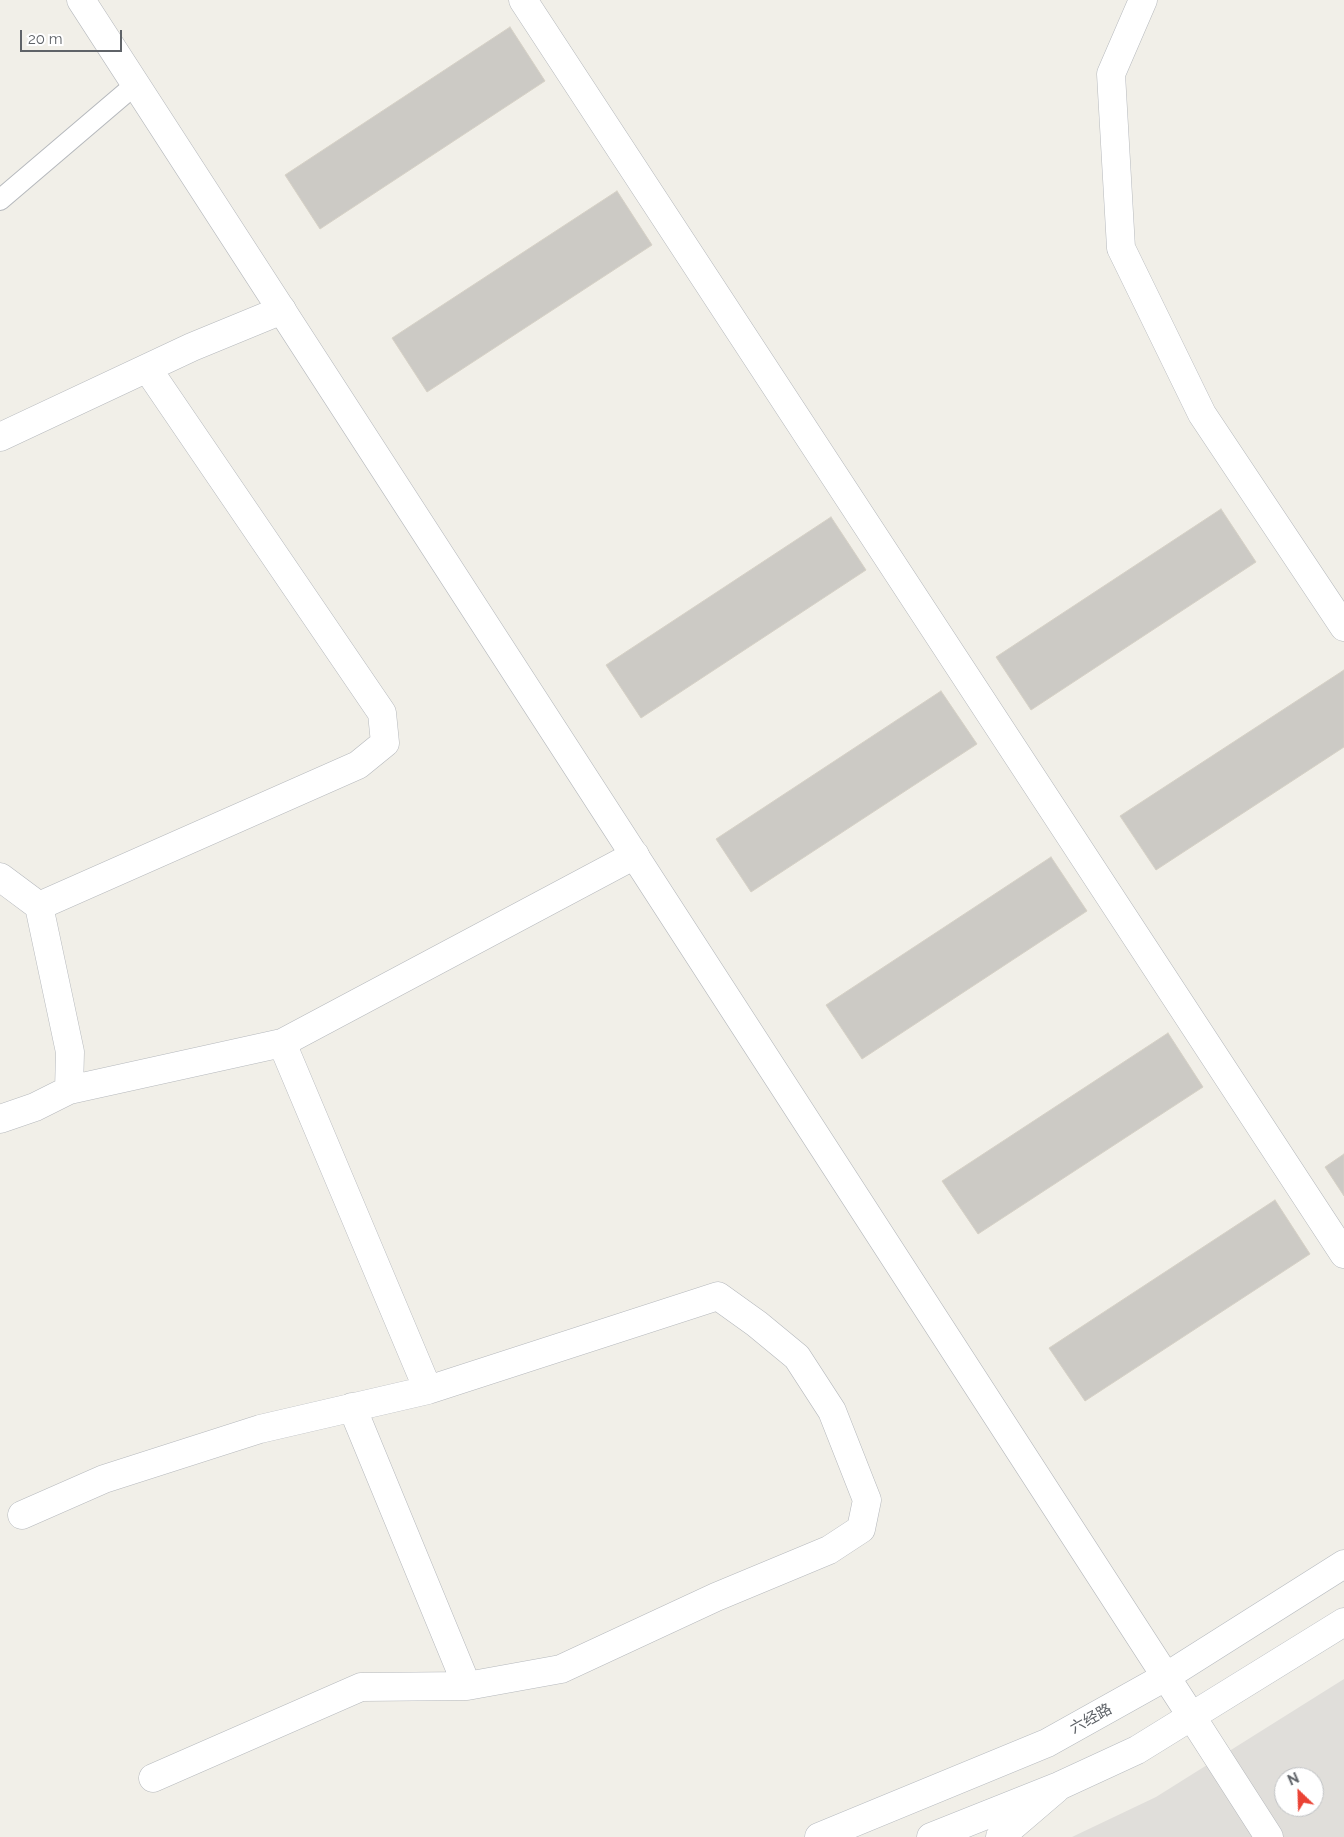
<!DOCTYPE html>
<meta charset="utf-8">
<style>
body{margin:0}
#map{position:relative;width:1344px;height:1837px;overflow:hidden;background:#f1efe8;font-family:Raleway,sans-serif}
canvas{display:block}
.north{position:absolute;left:1274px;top:1767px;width:50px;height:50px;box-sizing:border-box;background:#fff;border:1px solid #bfc1c3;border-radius:50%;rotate:336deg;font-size:14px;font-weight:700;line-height:20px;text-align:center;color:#5f6368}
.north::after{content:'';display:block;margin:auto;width:18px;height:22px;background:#ea4335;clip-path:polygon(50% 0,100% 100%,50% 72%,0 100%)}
.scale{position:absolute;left:20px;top:30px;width:102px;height:22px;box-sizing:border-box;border:2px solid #5f6368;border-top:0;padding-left:6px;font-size:15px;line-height:18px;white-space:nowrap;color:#5f6368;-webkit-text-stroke:4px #fff;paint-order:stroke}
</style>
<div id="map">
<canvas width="1344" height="1837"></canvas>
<div class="north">N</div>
<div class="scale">20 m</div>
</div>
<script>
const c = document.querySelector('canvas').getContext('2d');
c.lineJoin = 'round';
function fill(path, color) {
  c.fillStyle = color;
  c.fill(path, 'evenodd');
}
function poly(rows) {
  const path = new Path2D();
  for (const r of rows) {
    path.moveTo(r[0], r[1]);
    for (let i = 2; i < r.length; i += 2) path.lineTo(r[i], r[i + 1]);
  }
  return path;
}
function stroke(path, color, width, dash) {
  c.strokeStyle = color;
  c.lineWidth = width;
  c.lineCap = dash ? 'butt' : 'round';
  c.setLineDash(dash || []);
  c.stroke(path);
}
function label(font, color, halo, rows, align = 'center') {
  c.font = font + ' Raleway,"Noto Sans SC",sans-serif';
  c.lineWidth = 4.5;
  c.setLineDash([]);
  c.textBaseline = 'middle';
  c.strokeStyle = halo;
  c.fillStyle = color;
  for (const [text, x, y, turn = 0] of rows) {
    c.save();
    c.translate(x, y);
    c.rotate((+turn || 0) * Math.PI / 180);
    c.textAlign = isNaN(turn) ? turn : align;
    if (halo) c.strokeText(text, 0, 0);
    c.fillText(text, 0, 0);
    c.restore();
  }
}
const industrial = poly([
 [1344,1679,1344,1837,1072,1837,1156,1797],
 [1284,1777,1314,1777,1314,1807,1284,1807]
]);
const building = poly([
 [510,27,545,81,320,229,285,175,510,27],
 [617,191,652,245,427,392,392,338,617,191],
 [1221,509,1256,562,1031,710,996,657,1221,509],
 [831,517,866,570,641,718,606,665,831,517],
 [1344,670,1344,747,1156,870,1120,816,1344,670],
 [941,691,977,744,751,892,716,839,941,691],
 [1051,857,1087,911,862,1059,826,1005,1051,857],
 [1168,1033,1203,1087,978,1234,942,1181,1168,1033],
 [1344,1154,1344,1196,1325,1167,1344,1154],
 [1275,1200,1310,1254,1085,1401,1049,1348,1275,1200]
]);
const service = poly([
 [0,200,136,84]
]);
const minor = poly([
 [523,0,1344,1254],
 [1143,0,1111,74,1121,248,1202,414,1344,627],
 [0,437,192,347,282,310],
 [0,877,39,906,70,1052,69,1090,35,1107,0,1119],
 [39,906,358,765,385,743,382,713,147,368],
 [69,1090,282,1043],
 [352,1407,467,1686],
 [22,1515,104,1479,260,1429,428,1390],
 [1192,1717,1269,1837],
 [153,1778,361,1687,467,1686,561,1669,716,1597,829,1550,861,1529,867,1500,832,1411,797,1357,757,1324,718,1296,428,1390,282,1043,635,855],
 [1000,1837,1056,1789]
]);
const tertiary = poly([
 [81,0,1192,1717]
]);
const secondary = poly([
 [819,1837,1047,1743,1167,1676,1344,1564],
 [931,1837,1059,1786,1137,1750,1344,1622]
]);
const streetNames = [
 ["六经路",1091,1719,-29]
];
fill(industrial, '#e0deda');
fill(building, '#cccac5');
stroke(building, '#d6d1c6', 1);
stroke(service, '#b5b8bc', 22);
stroke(minor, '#b5b8bc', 29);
stroke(tertiary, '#b5b8bc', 29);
stroke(secondary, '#b6babf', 29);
stroke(service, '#fff', 20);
stroke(minor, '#fff', 28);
stroke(tertiary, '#fff', 28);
stroke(secondary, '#fff', 28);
label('15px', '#5f6368', '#fff', streetNames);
</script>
